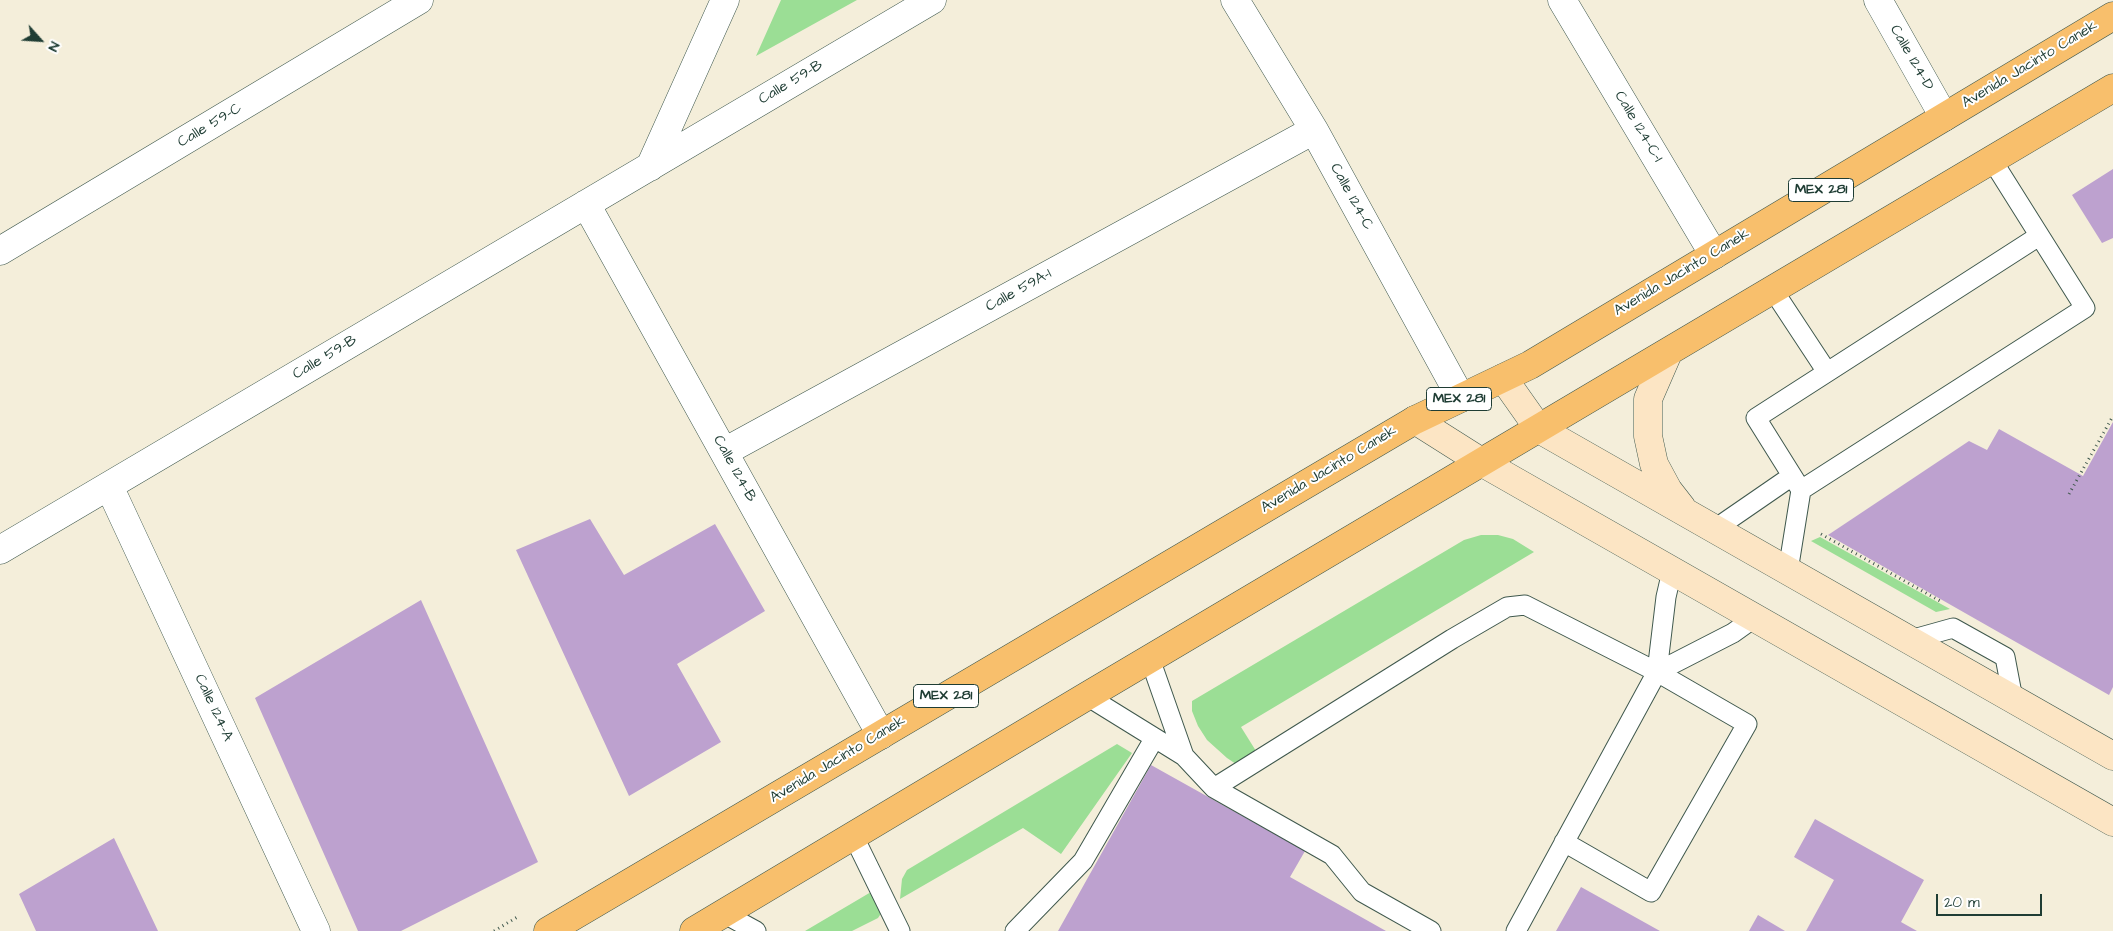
<!DOCTYPE html>
<style>
body{margin:0}
#map{position:relative;width:2113px;height:931px;overflow:hidden;background:#f4eeda;font-family:"Architects Daughter",sans-serif}
canvas{display:block}
.north{position:absolute;left:15px;top:15px;width:50px;height:50px;-webkit-text-stroke:4px #fff;paint-order:stroke;rotate:116deg;font-size:14px;font-weight:700;line-height:20px;text-align:center;color:#1f3d34}
.north::after{content:'';display:block;margin:auto;width:18px;height:22px;background:#1f3d34;clip-path:polygon(50% 0,100% 100%,50% 72%,0 100%)}
.scale{position:absolute;left:1936px;top:894px;width:106px;height:22px;box-sizing:border-box;border:2px solid #1f3d34;border-top:0;padding-left:6px;font-size:15px;line-height:18px;white-space:nowrap;color:#1f3d34;-webkit-text-stroke:4px #fff;paint-order:stroke}
</style>
<div id="map">
<canvas width="2113" height="931"></canvas>
<div class="north">N</div>
<div class="scale">20 m</div>
</div>
<script>
const c = document.querySelector('canvas').getContext('2d');
c.lineJoin = 'round';
function fill(path, color) {
  c.fillStyle = color;
  c.fill(path, 'evenodd');
}
function poly(rows) {
  const path = new Path2D();
  for (const r of rows) {
    path.moveTo(r[0], r[1]);
    for (let i = 2; i < r.length; i += 2) path.lineTo(r[i], r[i + 1]);
  }
  return path;
}
function stroke(path, color, width, dash) {
  c.strokeStyle = color;
  c.lineWidth = width;
  c.lineCap = dash ? 'butt' : 'round';
  c.setLineDash(dash || []);
  c.stroke(path);
}
function label(font, color, halo, rows, align = 'center') {
  c.font = font + ' "Architects Daughter",sans-serif';
  c.lineWidth = 4;
  c.setLineDash([]);
  c.textBaseline = 'middle';
  c.strokeStyle = halo;
  c.fillStyle = color;
  for (const [text, x, y, turn = 0] of rows) {
    c.save();
    c.translate(x, y);
    c.rotate((+turn || 0) * Math.PI / 180);
    c.textAlign = isNaN(turn) ? turn : align;
    if (halo) c.strokeText(text, 0, 0);
    c.fillText(text, 0, 0);
    c.restore();
  }
}
const green = poly([
 [781,0,857,0,756,56],
 [1481,535,1498,535,1513,539,1534,552,1241,727,1256,751,1236,764,1227,758,1207,740,1198,726,1192,711,1192,701,1464,540],
 [1820,537,1950,609,1936,612,1811,541],
 [1117,744,1132,753,1061,854,1023,828,900,899,902,879,907,870],
 [871,892,882,912,878,918,852,931,805,931]
]);
const building = poly([
 [2113,169,2113,238,2102,243,2072,195],
 [2113,422,2113,687,2109,695,1828,535,1969,441,1987,450,1999,429,2083,476],
 [590,519,624,575,715,524,765,611,677,664,721,742,629,796,516,550],
 [421,600,538,862,401,931,358,931,255,698],
 [1151,765,1305,851,1290,877,1386,931,1058,931],
 [1815,819,1924,880,1901,922,1917,931,1806,931,1834,880,1794,857],
 [114,838,158,931,36,931,19,894],
 [1581,887,1599,897,1660,931,1556,931],
 [1758,915,1785,931,1749,931]
]);
const path = poly([
 [2069,494,2113,416],
 [1821,534,1942,602],
 [494,931,519,916]
]);
const lane = poly([
 [1992,160,2085,308,1801,490,1756,418,2039,236],
 [1773,290,1827,372],
 [1715,529,1792,476],
 [1788,571,1801,490],
 [1910,640,1953,628,2005,657,2013,699],
 [1150,659,1184,756],
 [1657,672,1733,633,1754,618],
 [1087,696,1184,756,1214,788,1332,855,1362,892,1431,931],
 [1214,788,1452,639,1507,607,1525,605,1657,672,1747,724,1651,892,1564,842],
 [853,835,900,931],
 [723,913,756,931],
 [1015,931,1083,861,1154,739],
 [1516,931,1657,672,1666,597,1672,571]
]);
const street = poly([
 [1235,0,1314,130,1461,398],
 [1562,0,1714,255],
 [1878,0,1944,117],
 [650,167,725,0],
 [586,204,881,735],
 [0,251,419,0],
 [724,452,1314,130],
 [109,486,316,931],
 [0,550,932,0]
]);
const secondary = poly([
 [1668,353,1648,399,1648,436,1654,464,1668,490,1682,508],
 [1503,378,1539,429,2113,756],
 [1415,420,1483,463,2113,822]
]);
const primary = poly([
 [548,931,1415,420,1530,365,2113,16],
 [694,931,1087,696,2113,88]
]);
const shields = [
 [1821,190,65],
 [1459,399,65],
 [946,696,65]
];
const shieldNames = [
 ["MEX 281",1821,190],
 ["MEX 281",1459,399],
 ["MEX 281",946,696]
];
const streetNames = [
 ["Calle 124-D",1911,58,60],
 ["Avenida Jacinto Canek",2030,65,-31],
 ["Calle 59-B",791,83,-31],
 ["Calle 59-C",210,126,-31],
 ["Calle 124-C-1",1638,127,59],
 ["Calle 124-C",1351,197,61],
 ["Avenida Jacinto Canek",1682,273,-31],
 ["Calle 59A-1",1019,291,-29],
 ["Calle 59-B",325,358,-31],
 ["Calle 124-B",734,469,61],
 ["Avenida Jacinto Canek",1329,470,-31],
 ["Calle 124-A",213,708,65],
 ["Avenida Jacinto Canek",838,760,-31]
];
fill(green, '#9bde95');
fill(building, '#bda1cf');
stroke(lane, '#3f584d', 21);
stroke(street, '#3f584d', 29);
stroke(secondary, '#3f584d', 29);
stroke(primary, '#3f584d', 29);
stroke(path, '#3f584d', 3, [1, 4]);
stroke(lane, '#fff', 19);
stroke(street, '#fff', 28);
stroke(secondary, '#fce5c4', 28);
stroke(primary, '#f8bf6c', 28);
for (const [x, y, w] of shields) {
  const box = new Path2D();
  box.roundRect(x - w / 2, y - 11.5, w, 23, 4);
  c.fillStyle = '#fff';
  c.fill(box);
  stroke(box, '#1f3d34', 1);
}
label('bold 14px', '#1f3d34', null, shieldNames);
label('15px', '#1f3d34', '#fff', streetNames);
</script>
